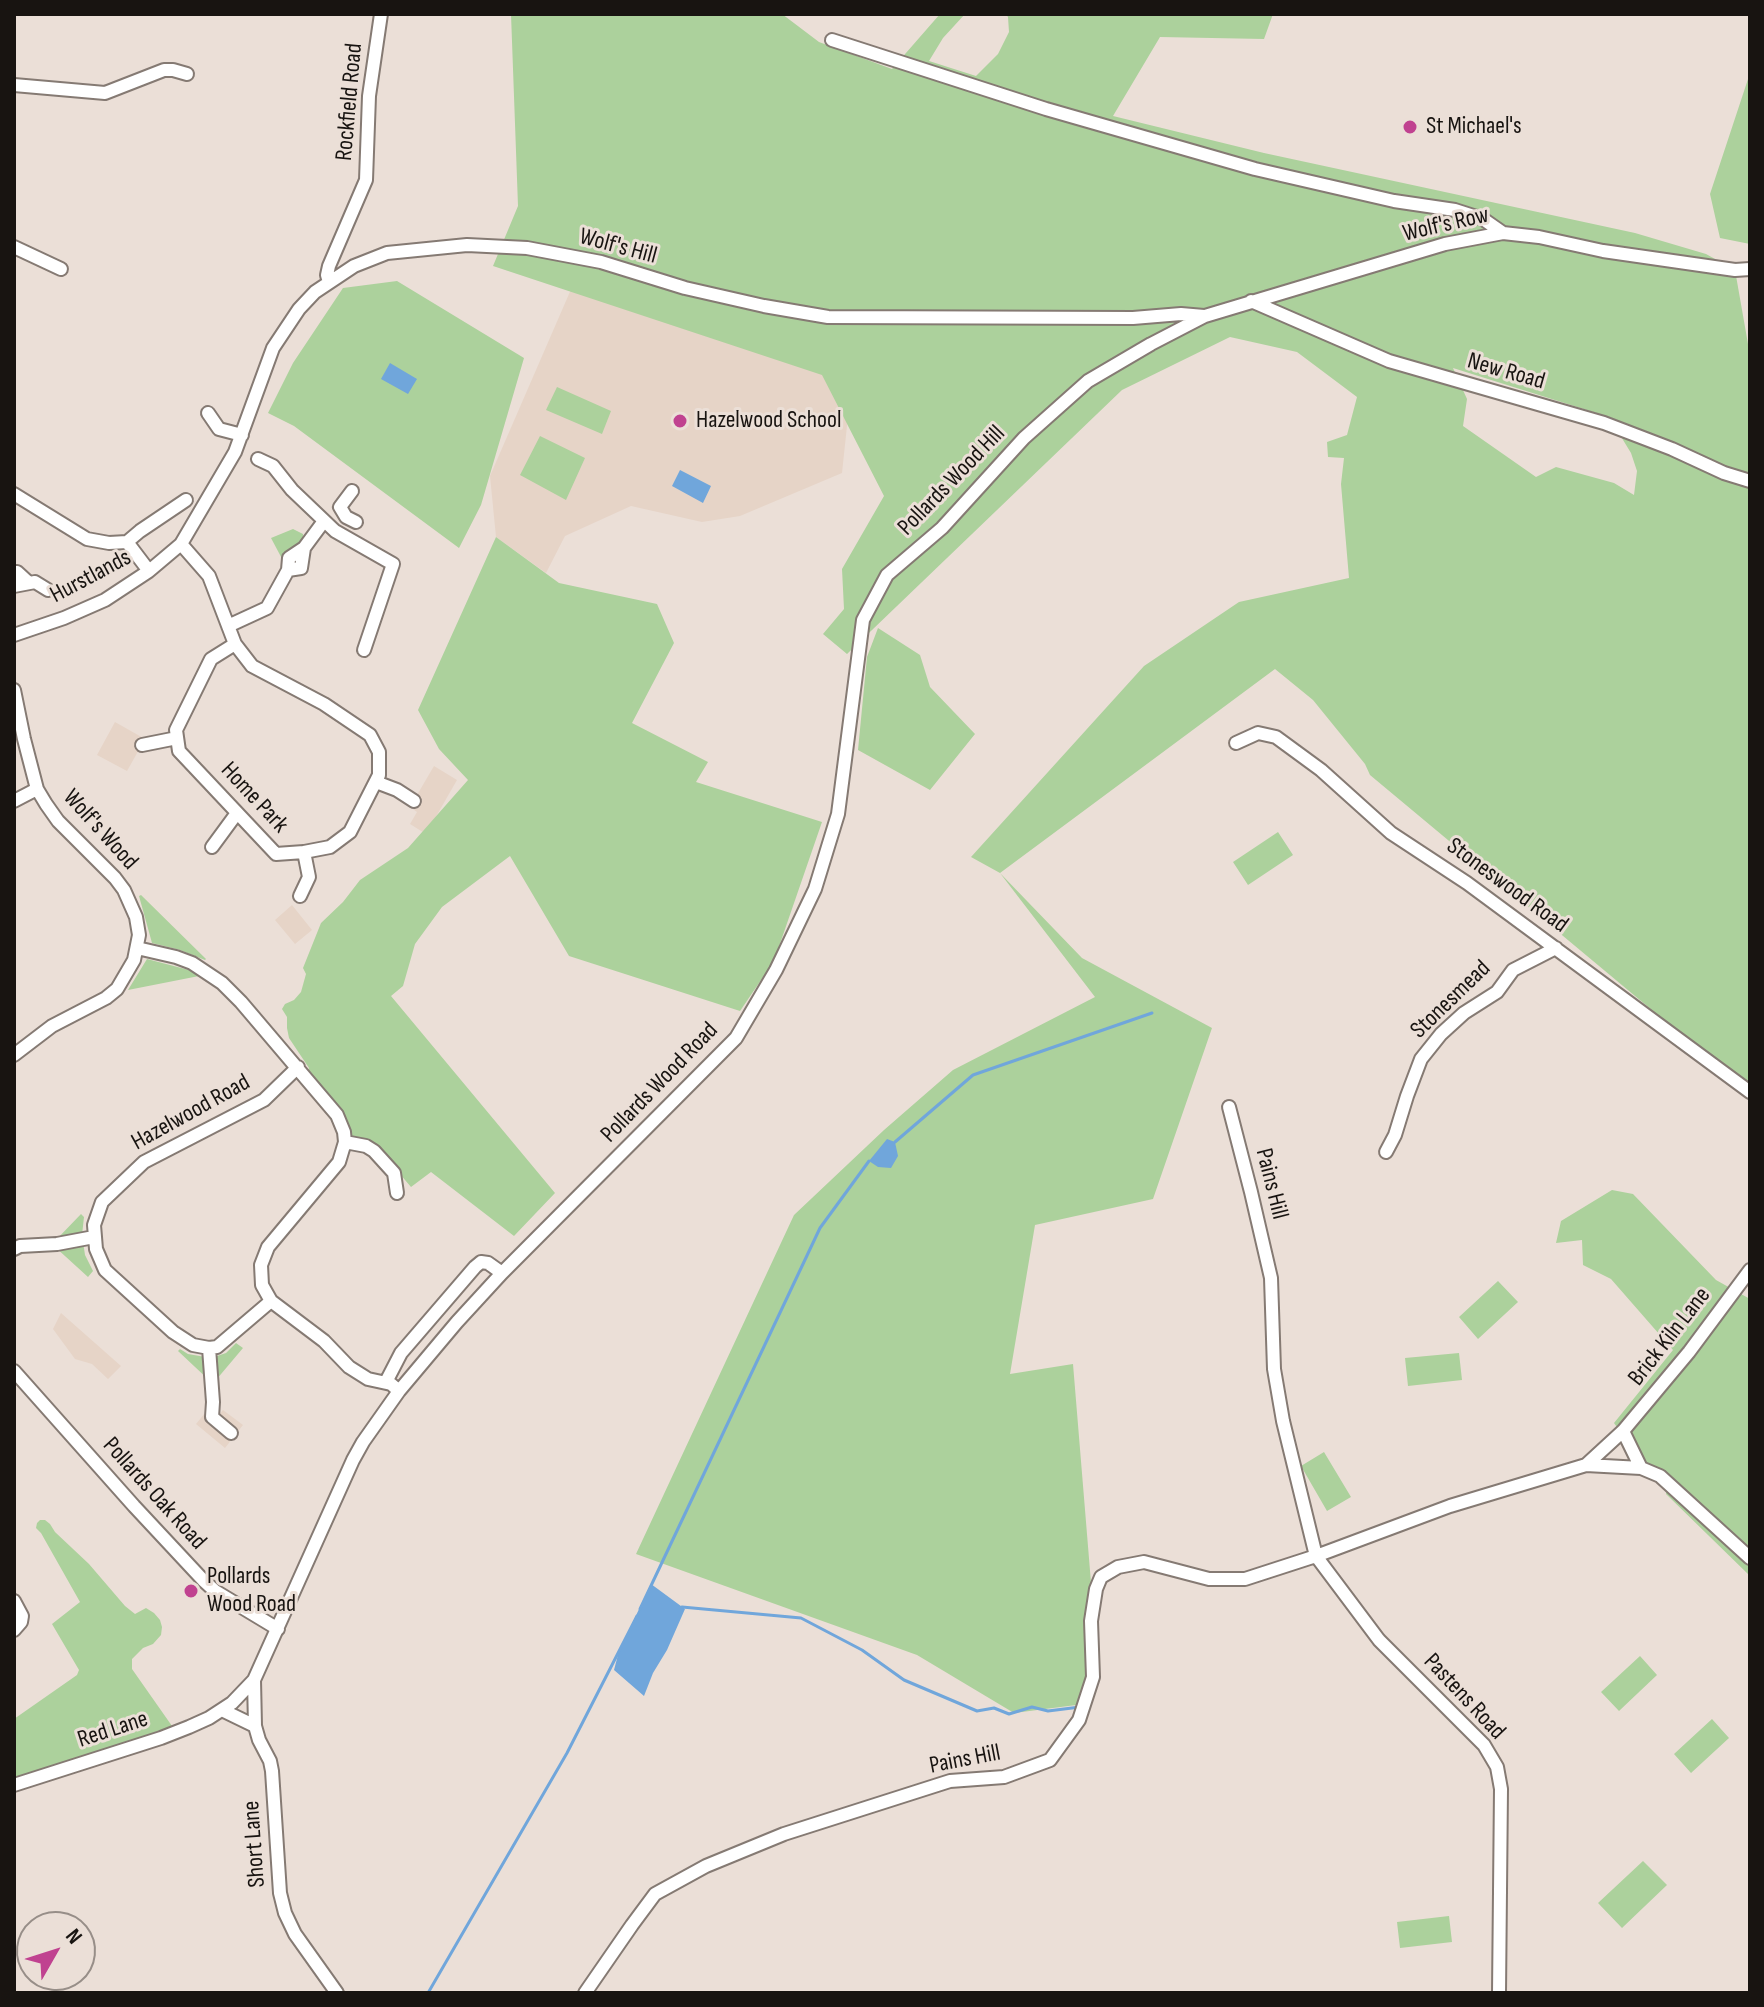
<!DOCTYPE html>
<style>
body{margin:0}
#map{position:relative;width:1764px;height:2007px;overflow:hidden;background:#ebdfd7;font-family:"Sofia Sans Condensed",sans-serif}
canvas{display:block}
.frame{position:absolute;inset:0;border:16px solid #181411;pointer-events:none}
.north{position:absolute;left:16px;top:1911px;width:80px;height:80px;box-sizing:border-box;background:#ebdfd7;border:2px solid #978e88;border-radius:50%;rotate:51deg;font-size:22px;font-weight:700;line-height:32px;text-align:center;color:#181411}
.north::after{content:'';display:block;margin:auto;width:28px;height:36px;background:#c04290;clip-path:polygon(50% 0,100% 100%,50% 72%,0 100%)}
</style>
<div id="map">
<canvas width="1764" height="2007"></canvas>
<div class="frame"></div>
<div class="north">N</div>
</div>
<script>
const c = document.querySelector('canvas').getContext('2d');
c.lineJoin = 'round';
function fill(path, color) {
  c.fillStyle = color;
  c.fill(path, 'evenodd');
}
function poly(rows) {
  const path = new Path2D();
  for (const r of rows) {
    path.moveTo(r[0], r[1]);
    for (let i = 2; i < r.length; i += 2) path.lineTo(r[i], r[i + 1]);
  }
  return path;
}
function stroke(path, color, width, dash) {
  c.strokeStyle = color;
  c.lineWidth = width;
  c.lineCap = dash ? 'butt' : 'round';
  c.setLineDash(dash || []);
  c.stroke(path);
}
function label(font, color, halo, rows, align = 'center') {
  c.font = font + ' "Sofia Sans Condensed",sans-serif';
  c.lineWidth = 6;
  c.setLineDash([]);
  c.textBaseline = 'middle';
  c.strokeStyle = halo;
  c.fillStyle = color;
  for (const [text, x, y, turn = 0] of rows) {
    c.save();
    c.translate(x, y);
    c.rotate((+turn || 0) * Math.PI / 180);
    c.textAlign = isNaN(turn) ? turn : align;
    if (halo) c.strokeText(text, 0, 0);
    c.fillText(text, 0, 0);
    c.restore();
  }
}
const built = poly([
 [582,264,853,369,842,473,740,516,702,522,631,506,565,536,546,573,496,537,490,476],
 [115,722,145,739,127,771,97,755],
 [434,766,457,780,426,834,410,824,417,812,410,807],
 [292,905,312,930,295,944,275,920],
 [61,1313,121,1366,108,1379,92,1364,75,1359,53,1329],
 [209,1408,218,1416,223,1410,243,1425,225,1448,196,1424]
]);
const green = poly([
 [511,14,782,14,819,42,892,69,940,14,965,14,943,38,929,61,976,76,998,54,1009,32,1008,17,1006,14,1273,14,1264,39,1160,37,1113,116,1264,153,1635,233,1706,254,1735,270,1748,344,1750,344,1750,1087,1689,1041,1370,775,1365,764,1313,700,1275,669,1000,873,971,857,1144,666,1239,602,1349,578,1341,484,1344,458,1328,457,1327,442,1347,435,1357,397,1297,352,1230,337,1122,390,847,654,823,634,844,609,842,569,884,496,822,375,493,266,518,206],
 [1453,368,1609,417,1631,453,1637,471,1634,495,1614,483,1556,467,1536,477,1463,426,1467,399],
 [1750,73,1750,244,1720,238,1710,194],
 [397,281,524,358,481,505,459,548,294,426,268,413,293,363,343,288],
 [557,387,611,411,602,434,546,410],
 [540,436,585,458,566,500,520,475],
 [293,529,303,534,304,548,288,570,271,538],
 [496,537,559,583,657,604,674,643,632,723,708,762,696,782,822,822,774,961,740,1011,569,956,510,856,442,907,415,944,403,986,391,996,555,1193,514,1236,431,1172,411,1187,376,1146,352,1136,342,1113,308,1071,309,1068,289,1038,287,1028,287,1017,282,1009,285,1004,294,1000,301,992,306,974,303,968,321,923,343,902,360,880,408,848,468,780,439,749,418,710],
 [878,628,920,655,930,687,975,734,930,790,858,750,867,657],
 [1278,832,1293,855,1248,885,1233,862],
 [1000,873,1082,958,1212,1028,1153,1199,1035,1225,1010,1374,1073,1364,1093,1607,1084,1704,1014,1713,917,1655,636,1554,794,1215,884,1130,953,1070,1095,997],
 [141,895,206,959,205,960,180,950,152,943,139,896],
 [147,959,189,970,199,976,128,990],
 [1612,1190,1633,1194,1716,1280,1750,1299,1750,1576,1666,1494,1668,1475,1642,1462,1614,1423,1673,1350,1611,1279,1583,1265,1582,1240,1556,1243,1561,1221],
 [81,1214,84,1217,82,1235,85,1255,93,1271,88,1277,54,1246,55,1241],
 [1498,1281,1518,1302,1478,1339,1459,1317],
 [236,1343,243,1348,216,1380,211,1382,178,1351,180,1349,188,1354,211,1358,226,1353],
 [1459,1353,1462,1380,1408,1386,1405,1358],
 [1324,1452,1351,1497,1327,1511,1301,1466],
 [40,1520,45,1520,50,1524,55,1532,89,1564,125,1606,135,1614,146,1608,154,1613,160,1620,162,1627,161,1635,153,1644,143,1648,132,1659,132,1669,172,1726,106,1750,14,1778,14,1719,77,1675,79,1670,52,1624,80,1602,41,1533,36,1528,37,1523],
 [1640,1656,1657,1675,1619,1711,1601,1692],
 [1712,1719,1729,1738,1691,1773,1674,1754],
 [1643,1861,1667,1885,1622,1928,1598,1903],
 [1449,1916,1452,1942,1400,1948,1397,1922]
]);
const water = poly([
 [390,363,417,379,408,394,381,379],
 [680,470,711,486,703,503,672,486],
 [887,1139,895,1142,898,1156,891,1168,878,1167,869,1161],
 [651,1584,685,1609,667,1650,653,1673,644,1696,614,1670,619,1651]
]);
const stream = poly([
 [895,1142,973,1075,1152,1013],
 [682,1607,801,1618,862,1650,904,1680,977,1711,994,1708,1009,1714,1032,1707,1048,1711,1080,1707],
 [640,1609,820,1228,869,1161],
 [428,1993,567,1753,637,1616]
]);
const minor = poly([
 [832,40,1046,109,1255,169,1394,201,1455,210,1483,219,1503,233],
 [14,85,105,93,164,70,173,70,187,74],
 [14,247,61,269],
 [329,282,327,275,329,266,366,180,369,96,381,14],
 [1251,301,1389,361,1604,423,1672,449,1724,473,1750,481],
 [208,413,219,429,242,435],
 [258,459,273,466,292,490,335,531,393,564,364,650],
 [352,491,340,507,346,517,356,522],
 [14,494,87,539,109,543,127,542,149,571],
 [127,542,140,531,186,500],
 [181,544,209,576,235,644,252,666,324,704,370,735,379,752,379,775,350,832,330,847,304,852,276,854,179,751,176,730,211,659,235,644],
 [288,570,301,568,304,548],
 [14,576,17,572,29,583],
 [14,586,35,582,48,590],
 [228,626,267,608,288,570,289,558,304,548,324,521],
 [14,635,64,618,105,600,149,571,181,544,235,452,273,348,299,309,315,292,354,266,387,253,467,245,527,248,601,262,685,288,764,306,828,317,1133,318,1181,314,1204,316],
 [14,690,24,739,37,789,46,804,58,821,115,878,124,890,136,917,139,935,134,960,117,989,106,998,52,1026,14,1055],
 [1236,743,1258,733,1276,737,1321,770,1391,833,1467,883,1750,1092],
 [142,745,177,738],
 [376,782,397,790,414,801],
 [14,801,37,789],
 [212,847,237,813],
 [300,896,309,877,304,852],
 [137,948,176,957,192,963,222,983,241,1002,337,1115,344,1132,345,1142,339,1162,268,1247,261,1265,262,1285,271,1301,324,1341,349,1367,368,1379,391,1384,399,1391],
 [1229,1107,1251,1192,1271,1278,1274,1369,1283,1421,1316,1556,1379,1640,1484,1745,1497,1767,1501,1789,1499,1993],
 [345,1142,366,1146,374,1151,394,1173,397,1193],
 [1386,1152,1395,1135,1407,1096,1421,1059,1441,1034,1464,1013,1497,992,1513,970,1556,948],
 [14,1249,20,1246,57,1244,94,1237],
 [271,1301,217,1347,209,1348,193,1345,173,1332,105,1270,96,1249,94,1225,102,1202,144,1162,264,1100,298,1067],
 [209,1348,213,1402,212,1417,231,1433],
 [14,1371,134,1506,203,1580,215,1591,278,1629],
 [386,1382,401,1353,475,1267,481,1262,488,1263,502,1273],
 [1586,1465,1641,1468,1623,1431],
 [1641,1468,1660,1476,1750,1558],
 [14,1601,22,1616,21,1622,14,1630],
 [254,1680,255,1726,259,1740,270,1761,272,1771,280,1893,285,1913,295,1934,337,1993],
 [222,1710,255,1726],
 [14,1785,161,1738,189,1727,209,1718,232,1703,254,1680,353,1460,363,1442,399,1391,457,1322,502,1273,736,1038,776,970,815,889,838,814,863,620,887,575,942,528,1024,438,1088,381,1151,344,1205,316,1445,244,1503,233,1539,237,1603,251,1735,270,1750,269],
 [585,1993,632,1925,655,1894,706,1866,784,1834,950,1781,1004,1777,1050,1760,1079,1720,1093,1677,1091,1621,1096,1589,1101,1577,1118,1567,1144,1562,1209,1579,1245,1579,1316,1556,1450,1506,1586,1465,1623,1431,1689,1352,1750,1270]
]);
const markers = [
 [1410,127,8,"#c04290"],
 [680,421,8,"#c04290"],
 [191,1591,8,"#c04290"]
];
const streetNames = [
 ["Rockfield Road",350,102,-85],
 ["Wolf's Row",1446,225,-13],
 ["Wolf's Hill",618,247,15],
 ["New Road",1506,372,16],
 ["Pollards Wood Hill",952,481,-46],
 ["Hurstlands",91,577,-28],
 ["Home Park",254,798,47],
 ["Wolf's Wood",100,830,48],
 ["Stoneswood Road",1507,886,36],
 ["Stonesmead",1451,1000,-44],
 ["Pollards Wood Road",660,1083,-46],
 ["Hazelwood Road",191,1113,-29],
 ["Pains Hill",1271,1184,76],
 ["Brick Kiln Lane",1670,1337,-52],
 ["Pollards Oak Road",154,1494,48],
 ["Pastens Road",1464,1697,47],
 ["Red Lane",113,1730,-18],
 ["Pains Hill",965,1760,-11],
 ["Short Lane",255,1844,-94]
];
const poiNames = [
 ["St Michael's",1426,127],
 ["Hazelwood School",696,421],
 ["Pollards",207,1577],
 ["Wood Road",207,1605]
];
fill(built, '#e6d4c7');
fill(green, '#acd19c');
fill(water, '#70a6db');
stroke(stream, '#70a6db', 3);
stroke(minor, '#857a73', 16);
stroke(minor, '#fff', 12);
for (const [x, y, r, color] of markers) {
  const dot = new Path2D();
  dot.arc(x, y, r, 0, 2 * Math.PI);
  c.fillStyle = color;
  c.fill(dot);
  stroke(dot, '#ebdfd7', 3);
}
label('24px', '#181411', '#ebdfd7', streetNames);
label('24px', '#181411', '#ebdfd7', poiNames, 'left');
</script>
